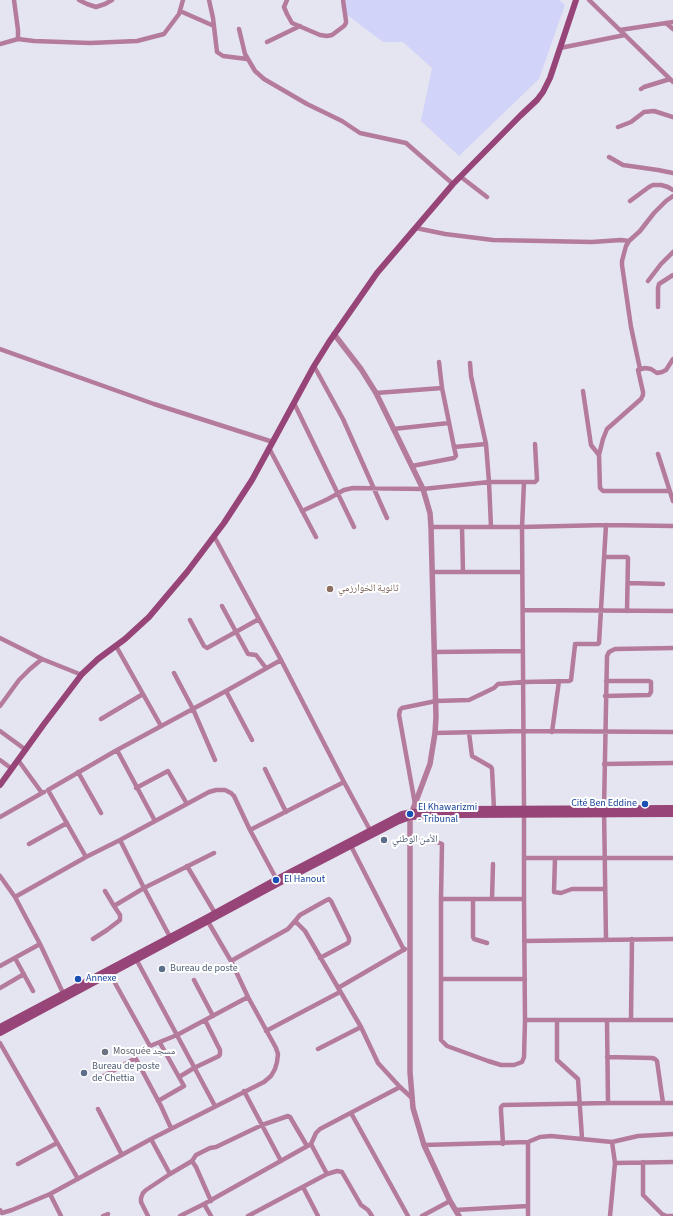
<!DOCTYPE html>
<meta charset="utf-8">
<style>
body{margin:0}
canvas{display:block;background:#e4e5f0}
</style>
<canvas width="673" height="1216"></canvas>
<script>
const c = document.querySelector('canvas').getContext('2d');
c.lineJoin = 'round';
function fill(path, color) {
  c.fillStyle = color;
  c.fill(path, 'evenodd');
}
function poly(rows) {
  const path = new Path2D();
  for (const r of rows) {
    path.moveTo(r[0], r[1]);
    for (let i = 2; i < r.length; i += 2) path.lineTo(r[i], r[i + 1]);
  }
  return path;
}
function stroke(path, color, width, dash) {
  c.strokeStyle = color;
  c.lineWidth = width;
  c.lineCap = dash ? 'butt' : 'round';
  c.setLineDash(dash || []);
  c.stroke(path);
}
function label(font, color, halo, rows, align = 'center') {
  c.font = font + ' "Source Sans 3","Noto Naskh Arabic",sans-serif';
  c.lineWidth = 4;
  c.setLineDash([]);
  c.textBaseline = 'middle';
  c.strokeStyle = halo;
  c.fillStyle = color;
  for (const [text, x, y, turn = 0] of rows) {
    c.save();
    c.translate(x, y);
    c.rotate((+turn || 0) * Math.PI / 180);
    c.textAlign = isNaN(turn) ? turn : align;
    if (halo) c.strokeText(text, 0, 0);
    c.fillText(text, 0, 0);
    c.restore();
  }
}
const green = poly([
 [341,0,559,0,565,5,539,79,459,156,421,121,432,68,403,42,383,42,342,11]
]);
const minor = poly([
 [14,0,18,30,18,39,34,41,90,43,137,41,164,34,179,14,183,0],
 [79,0,87,4,96,7,105,4,112,0],
 [209,0,213,18,217,52,223,56,247,59],
 [287,0,284,7,287,14,292,23,320,35,327,36,332,35,344,26,346,23,346,21,343,0],
 [589,0,673,82],
 [180,11,214,26],
 [666,23,673,29],
 [239,29,245,54,255,71,264,79,307,104,342,121,360,133,406,143,453,184],
 [620,30,673,22],
 [267,42,300,26],
 [0,44,18,39],
 [560,48,625,35],
 [641,89,644,87,670,79],
 [618,127,631,122,644,112,654,111,673,117],
 [609,157,623,165,658,170,673,173],
 [461,177,487,197],
 [630,201,649,187,653,185,661,185,668,187,673,190],
 [416,228,445,234,493,240,592,242,621,240,629,241],
 [648,281,661,264,673,252],
 [658,307,658,288,659,284,673,275],
 [0,349,154,404,273,442],
 [439,362,442,388],
 [470,363,471,376,486,444,489,482,491,527],
 [314,366,343,419,387,518],
 [640,369,631,327,622,265,622,261,626,246,629,241,640,231,654,213,666,201,673,196],
 [583,391,591,445,599,455],
 [376,393,442,388,454,447,486,444],
 [294,403,354,527],
 [393,429,449,423],
 [269,448,316,537],
 [658,454,673,501],
 [412,466,454,458,456,456,454,447],
 [524,482,535,482,537,480,535,444],
 [670,491,603,491,600,488,599,455,603,439,607,429,641,399,643,395,643,392,638,370,645,368,651,369,657,373,662,372,666,370,673,359],
 [302,511,328,499,344,490,353,488,423,489,489,482,524,482,522,527,524,808,524,899,525,1020,673,1020],
 [431,527,522,527,606,525,673,526],
 [462,527,463,572],
 [214,536,281,660,344,782,370,830],
 [604,557,627,557,628,558,627,611],
 [432,572,522,572],
 [628,583,663,584],
 [222,606,248,654,256,655,266,668],
 [523,610,673,611],
 [190,620,204,646,207,648,259,619],
 [0,638,42,659],
 [116,646,161,726],
 [434,652,523,651],
 [174,673,193,709,215,760],
 [226,691,252,740],
 [605,696,649,695,651,692,651,682,649,681,606,681],
 [0,706,19,680,30,669,42,659,82,675],
 [101,719,143,694],
 [0,731,26,750],
 [552,732,559,681],
 [435,733,524,731,673,732],
 [469,733,472,756,491,767,492,769,494,809],
 [117,750,155,821],
 [0,760,12,769],
 [18,760,42,793,44,792],
 [604,764,673,763],
 [265,769,286,812],
 [78,772,101,813],
 [136,788,168,771,187,804],
 [415,804,399,715,400,710,402,708,436,701,469,700,494,688,498,684,524,682,569,681,571,680,575,645,575,644,598,644,599,643,606,525],
 [0,817,42,793],
 [250,830,344,782],
 [120,840,144,888,170,937],
 [410,840,437,842,442,844,441,899],
 [29,844,67,823],
 [351,846,404,950],
 [86,857,48,790,117,750,226,691,281,660],
 [524,858,673,858],
 [555,858,554,892,561,893,572,889,605,889],
 [187,866,215,913],
 [0,876,15,897,40,944,64,995],
 [105,891,114,906],
 [15,897,86,857,120,840,209,792,216,790,225,790,231,793,234,796,250,830,278,882],
 [473,899,473,937,474,939,487,943],
 [492,899,493,864],
 [524,899,441,899,441,1040,447,1046,488,1061,501,1065,514,1065,522,1062,524,1057,525,1020],
 [295,921,300,915,325,901,329,899,331,901,349,938,349,941,348,943,320,958],
 [93,939,107,930,120,920,120,915,114,906,144,888,214,853],
 [606,939,604,809,607,656,609,652,615,649,673,648],
 [524,941,673,939],
 [135,957,215,1106],
 [15,958,33,991],
 [231,961,288,929,295,921,305,931,361,1027,378,1063,400,1087,412,1098],
 [0,966,40,944],
 [110,974,150,1046,177,1035,248,997],
 [442,979,525,979],
 [194,980,213,1016],
 [0,988,24,974],
 [338,988,405,949],
 [631,1020,632,939],
 [557,1021,557,1060,578,1079,582,1138],
 [607,1021,608,1103],
 [266,1031,340,992],
 [0,1043,78,1179],
 [318,1049,361,1027],
 [607,1057,652,1058,655,1059,657,1061,663,1103],
 [102,1077,134,1059,136,1059,161,1106,171,1128],
 [179,1077,194,1068,219,1056,220,1054,220,1050,205,1020],
 [244,1091,281,1161],
 [158,1101,184,1086,160,1043],
 [98,1109,122,1155],
 [351,1113,408,1216],
 [528,1142,540,1137,551,1136,612,1142,615,1163],
 [612,1142,638,1136,673,1134],
 [311,1144,316,1133,320,1129,400,1087],
 [503,1144,501,1111,501,1107,503,1105,608,1103,673,1103],
 [424,1145,528,1142,528,1216],
 [192,1161,196,1155,210,1148,216,1147,262,1125,288,1116,290,1117,307,1146],
 [643,1162,643,1195,662,1214,666,1216,673,1216],
 [18,1164,57,1143],
 [170,1174,192,1161,196,1167,211,1201],
 [303,1187,318,1216],
 [50,1194,61,1216],
 [204,1204,211,1216],
 [0,1210,2,1213,12,1210,50,1194,151,1139,264,1082,271,1076,275,1069,277,1062,278,1054,276,1048,248,997,231,961,207,920],
 [455,1210,528,1206],
 [103,1216,108,1214],
 [148,1216,141,1202,141,1198,143,1193,146,1190,170,1174,151,1139],
 [180,1216,204,1204,311,1144,327,1174],
 [248,1216,327,1174,337,1171,342,1172,361,1205,368,1210,372,1216],
 [422,1216,450,1201],
 [610,1216,615,1163,673,1162]
]);
const tertiary = poly([
 [334,334,361,369,376,393,423,489,430,513,431,527,436,717,435,733,430,764,410,817,410,1072,413,1108,424,1145,450,1201,459,1216]
]);
const secondary = poly([
 [0,785,44,724,82,674,98,659,125,639,149,617,187,572,224,523,252,480,314,366,329,342,377,273,453,184,520,116,537,100,543,92,550,78,576,0],
 [0,1027,206,918,277,879,402,814,412,812,458,809,673,808],
 [0,1033,279,883,397,822,410,817,458,815,673,814]
]);
const markers = [
 [330,589,4,"#8d6e63"],
 [645,804,4,"#1a4fb4"],
 [410,814,4,"#1a4fb4"],
 [384,840,4,"#5c6f8a"],
 [276,880,4,"#1a4fb4"],
 [162,969,4,"#5c6f8a"],
 [78,979,4,"#1a4fb4"],
 [105,1052,4,"#6b7280"],
 [84,1073,4,"#5c6f8a"]
];
const educationNames = [
 ["ثانوية الخوارزمي",338,589]
];
const transitNames = [
 ["Cité Ben Eddine",637,804,"right"],
 ["El Khawarizmi",418,808],
 ["- Tribunal",418,820],
 ["El Hanout",284,880],
 ["Annexe",86,979]
];
const serviceNames = [
 ["الأمن الوطني",392,840],
 ["Bureau de poste",170,969],
 ["Bureau de poste",92,1067],
 ["de Chettia",92,1079]
];
const worshipNames = [
 ["Mosquée مسجد",113,1052]
];
fill(green, '#d2d3f8');
stroke(minor, '#b57b9d', 4.5);
stroke(tertiary, '#b57b9d', 5.5);
stroke(secondary, '#974579', 6);
for (const [x, y, r, color] of markers) {
  const dot = new Path2D();
  dot.arc(x, y, r, 0, 2 * Math.PI);
  c.fillStyle = color;
  c.fill(dot);
  stroke(dot, '#fff', 1.5);
}
label('10px', '#785e54', '#fff', educationNames, 'left');
label('10px', '#164399', '#fff', transitNames, 'left');
label('10px', '#4e5e75', '#fff', serviceNames, 'left');
label('10px', '#5b616d', '#fff', worshipNames, 'left');
</script>
